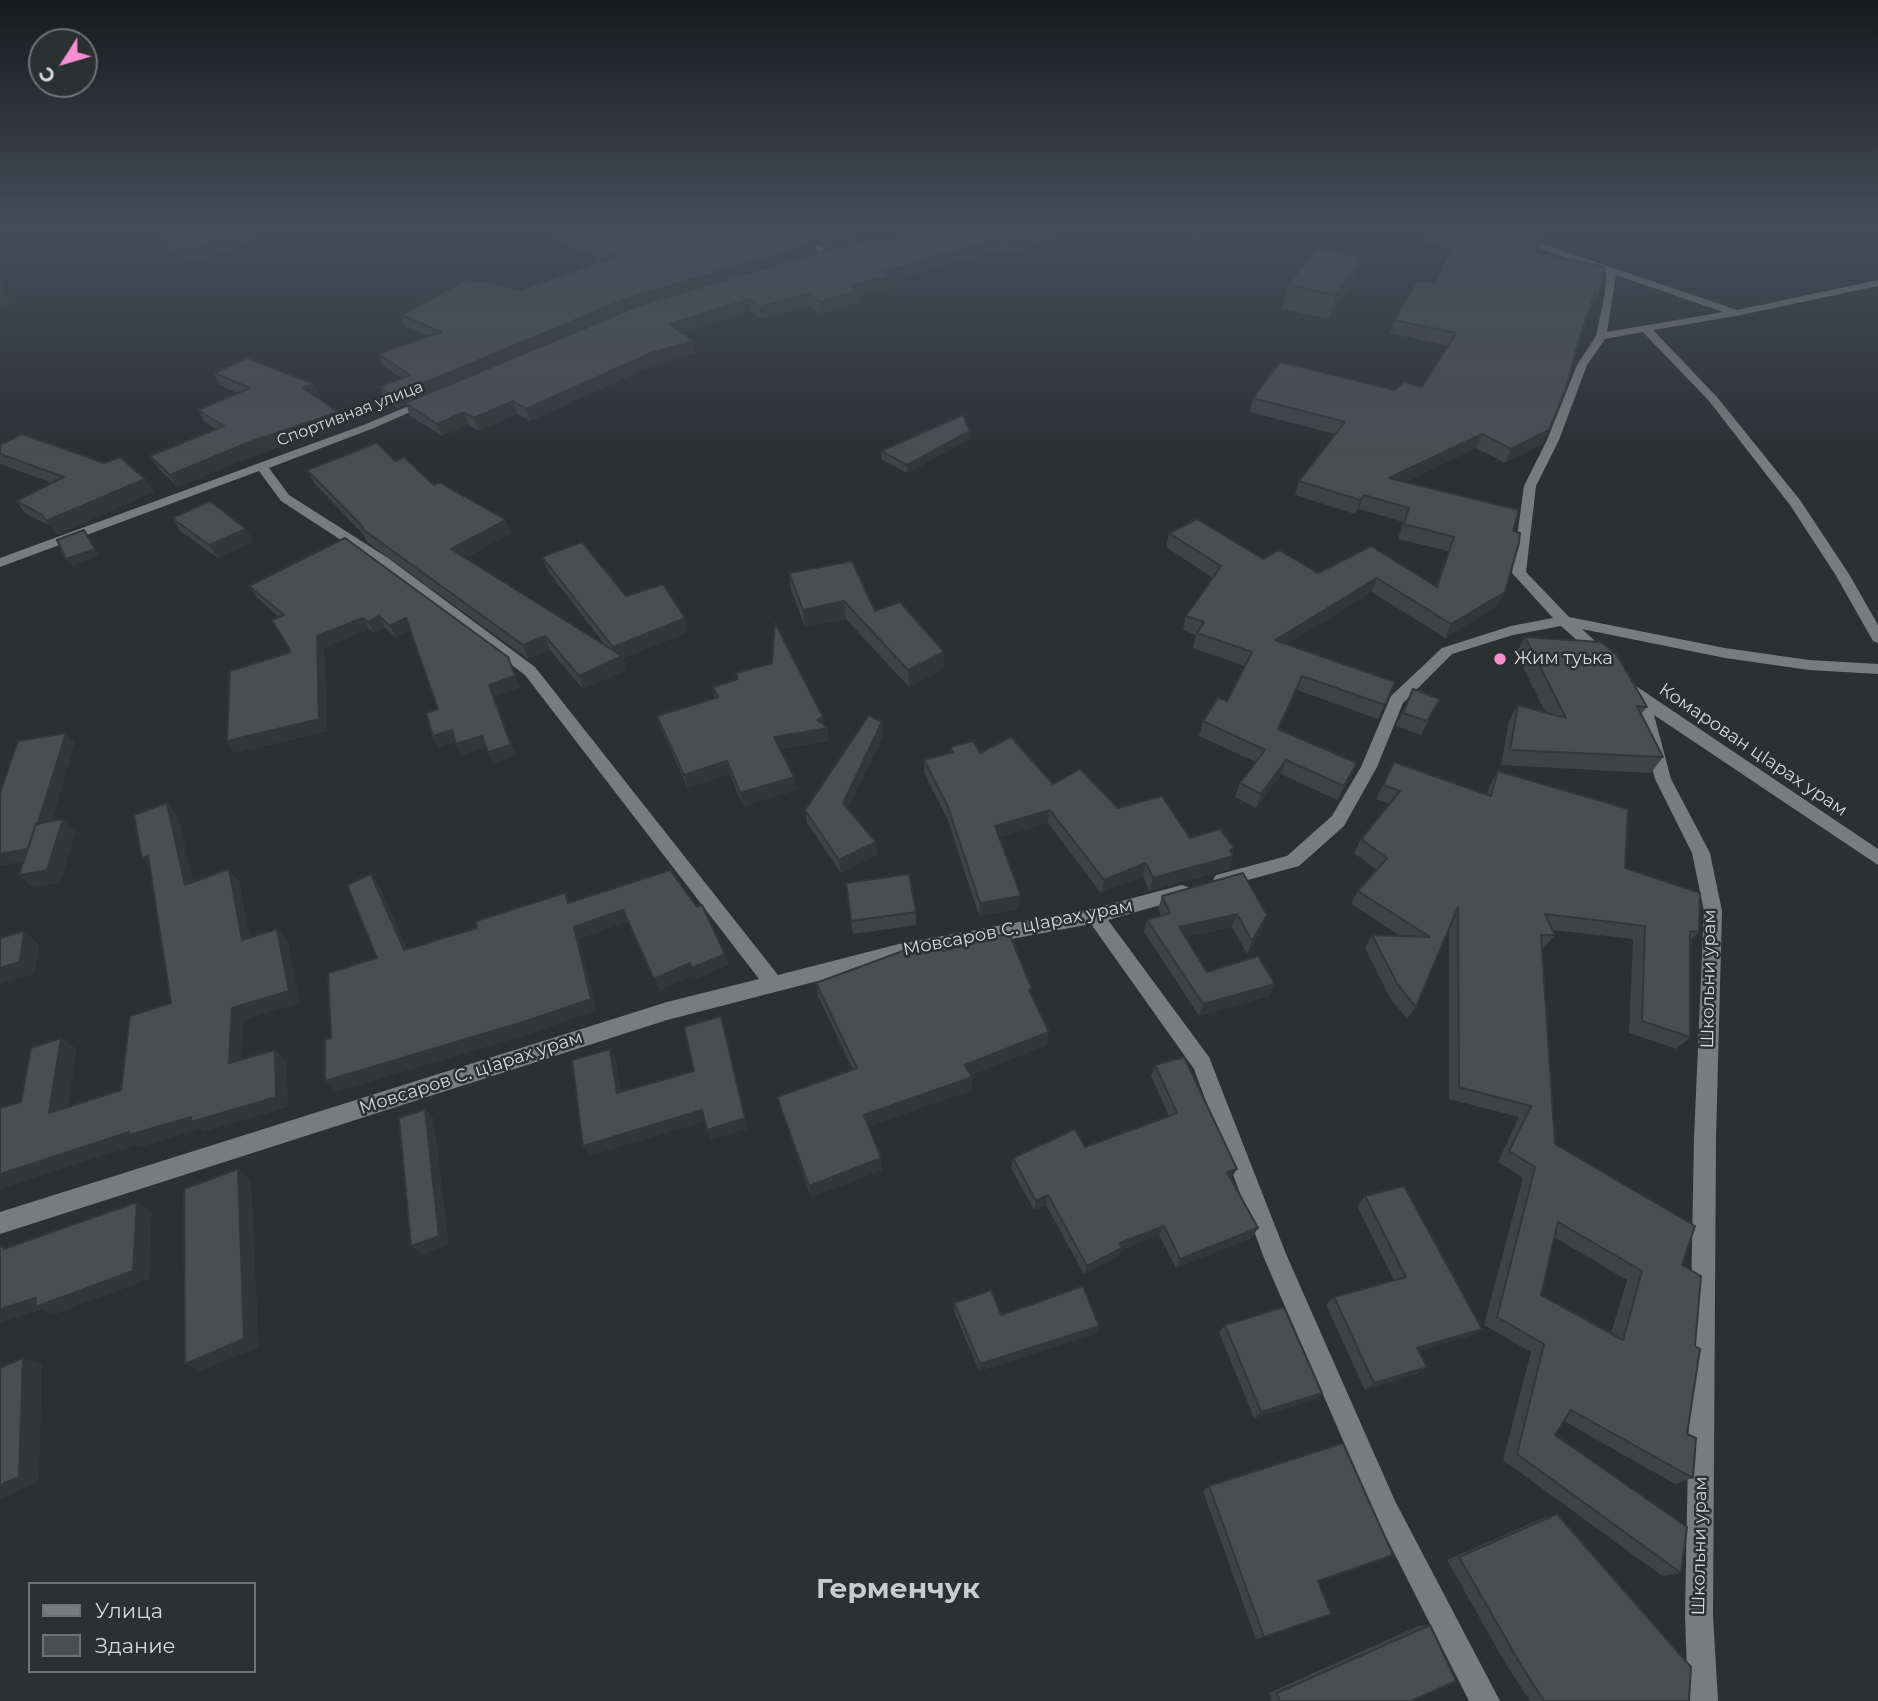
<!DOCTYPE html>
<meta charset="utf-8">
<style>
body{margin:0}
#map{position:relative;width:1878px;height:1701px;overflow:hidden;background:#2b3032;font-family:Montserrat,sans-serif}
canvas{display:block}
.legend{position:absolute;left:28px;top:1582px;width:228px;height:91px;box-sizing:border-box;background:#2b3032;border:2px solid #6f7375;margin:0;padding:9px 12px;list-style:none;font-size:21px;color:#d5d8d9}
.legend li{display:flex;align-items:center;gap:14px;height:35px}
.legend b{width:35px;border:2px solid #6f7375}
.north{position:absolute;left:28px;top:28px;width:70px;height:70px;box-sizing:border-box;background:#2b3032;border:2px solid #6f7375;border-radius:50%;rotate:233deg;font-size:19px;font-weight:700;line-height:28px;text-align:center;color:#d5d8d9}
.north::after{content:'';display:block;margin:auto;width:24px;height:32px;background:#f690d0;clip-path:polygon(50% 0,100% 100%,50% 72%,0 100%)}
</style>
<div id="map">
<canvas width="1878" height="1701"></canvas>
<ul class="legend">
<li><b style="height:9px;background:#797c7c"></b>Улица</li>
<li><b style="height:19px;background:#494e50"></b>Здание</li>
</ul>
<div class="north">С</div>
</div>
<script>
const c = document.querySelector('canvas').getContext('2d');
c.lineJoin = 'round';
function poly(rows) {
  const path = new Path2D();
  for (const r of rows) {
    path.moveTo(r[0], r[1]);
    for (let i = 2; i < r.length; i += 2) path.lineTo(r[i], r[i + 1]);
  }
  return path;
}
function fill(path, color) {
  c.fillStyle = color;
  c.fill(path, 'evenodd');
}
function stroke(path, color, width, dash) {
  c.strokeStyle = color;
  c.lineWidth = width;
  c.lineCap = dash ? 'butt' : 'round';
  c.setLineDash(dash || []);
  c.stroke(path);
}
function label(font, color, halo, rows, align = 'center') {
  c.font = font + ' Montserrat,sans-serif';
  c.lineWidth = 5;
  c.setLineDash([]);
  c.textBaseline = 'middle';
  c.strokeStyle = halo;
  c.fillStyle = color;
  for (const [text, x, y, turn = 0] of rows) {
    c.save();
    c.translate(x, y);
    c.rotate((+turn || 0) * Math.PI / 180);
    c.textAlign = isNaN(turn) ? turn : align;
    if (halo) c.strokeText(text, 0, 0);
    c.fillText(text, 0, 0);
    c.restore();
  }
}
const minor = poly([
 [770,226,782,226,837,255,829,257,770,226],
 [1476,226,1490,226,1737,310,1878,280,1878,286,1736,316,1653,330,1717,397,1800,500,1849,574,1878,625,1878,643,1873,641,1835,574,1790,505,1709,401,1643,332,1605,339,1587,365,1559,440,1536,486,1526,572,1569,617,1725,648,1809,660,1878,664,1878,674,1809,670,1725,658,1582,629,1607,652,1609,655,1602,660,1597,658,1561,626,1513,635,1452,654,1403,703,1377,767,1344,826,1299,866,1222,887,1216,885,1213,880,1216,875,1287,856,1332,816,1361,767,1391,696,1442,648,1511,626,1553,618,1512,573,1524,486,1547,440,1577,365,1596,336,1605,293,1606,272,1476,226],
 [1616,275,1723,312,1607,332,1616,275],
 [425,399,435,401,374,428,269,468,289,495,388,558,535,667,778,975,899,944,1095,908,1182,885,1188,887,1191,892,1188,897,1108,920,1209,1057,1286,1254,1395,1501,1500,1701,1469,1701,1377,1519,1264,1258,1194,1069,1091,924,899,960,667,1020,0,1234,0,1212,667,1002,759,979,525,675,378,564,281,501,259,471,0,567,0,558,366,424,425,399],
 [1633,684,1878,849,1878,865,1654,715,1671,779,1710,853,1722,911,1716,1138,1713,1616,1718,1701,1688,1701,1685,1616,1694,1138,1704,911,1692,853,1655,779,1635,701,1625,689,1633,684]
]);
const wall = poly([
 [155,226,254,226,262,239,189,262,166,244,160,234,166,232],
 [788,226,841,226,857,242,881,242,939,226,1084,226,1011,254,1001,249,888,282,888,288,858,296,859,302,821,314,809,306,761,319,751,311,682,333,693,341,695,353,654,365,530,421,517,414,479,431,468,425,442,436,410,416,406,404,398,408,385,399,380,387,402,378,383,366,378,354,429,336,405,327,401,315,520,290,605,261,558,242,555,231,816,243,817,253,833,249],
 [1166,226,1214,226,1202,238,1166,230],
 [1424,230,1508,230,1544,238,1537,253,1600,290,1593,303,1591,302,1549,430,1542,444,1505,463,1476,448,1406,482,1513,531,1498,606,1445,638,1372,592,1287,644,1395,682,1378,719,1297,690,1279,730,1357,763,1351,777,1337,800,1281,774,1256,808,1235,797,1240,783,1256,762,1199,736,1203,721,1227,701,1245,666,1193,648,1196,635,1183,630,1186,616,1213,578,1166,547,1169,533,1318,573,1371,546,1436,586,1448,551,1398,539,1403,522,1359,509,1355,514,1295,495,1299,481,1335,434,1250,412,1253,398,1395,390,1422,387,1448,346,1390,333,1394,320,1435,283,1450,249,1420,242],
 [1355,280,1329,319,1282,309,1288,285],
 [214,373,314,384,320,397,317,398,344,424,254,456,178,487,158,468,150,456,216,429,205,422,198,410,238,393,220,385],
 [970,431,970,439,907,473,881,459,881,451],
 [0,445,145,479,154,492,56,535,50,526,26,514,16,501,52,483,0,464],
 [395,461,511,533,465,558,606,646,547,570,542,557,626,596,685,618,688,632,623,658,626,670,583,689,550,650,528,659,367,542,364,535,314,483,307,470],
 [172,518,254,542,218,558,180,531],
 [345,538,520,688,494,696,516,756,494,764,486,747,462,755,455,742,439,747,433,736,438,709,410,630,396,638,385,627,374,633,369,629,324,648,327,731,235,753,227,741,291,652,279,617,256,597,249,586],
 [789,573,875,611,944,669,909,687,846,619,805,627,791,590],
 [1525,637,1647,707,1641,714,1663,757,1651,773,1501,765,1509,720,1518,705,1546,713,1516,653],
 [736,673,824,725,829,741,780,749,794,777,796,790,743,806,730,774,688,788,661,729,657,716,715,698,713,687,737,679],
 [1413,689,1440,699,1421,735,1396,726],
 [882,722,883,736,848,808,876,842,877,854,841,873,807,823,805,810],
 [950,747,980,753,1053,784,1118,808,1190,838,1234,848,1229,869,1149,891,1143,876,1101,893,1048,823,999,837,1019,909,979,916,948,820,924,773,924,760,950,753],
 [1394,762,1487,794,1490,785,1498,771,1625,868,1699,932,1690,941,1690,1037,1676,1049,1629,1033,1633,939,1552,930,1555,935,1544,948,1542,948,1555,1144,1682,1265,1687,1434,1693,1478,1675,1484,1564,1421,1555,1435,1681,1573,1662,1576,1503,1460,1531,1352,1484,1325,1523,1178,1498,1162,1519,1117,1449,1099,1449,928,1416,1007,1407,1019,1390,998,1365,948,1372,935,1400,936,1351,904,1358,891,1377,870,1354,853,1361,839,1390,804,1376,799],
 [1554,1237,1627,1280,1611,1333,1541,1295],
 [847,896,916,912,916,925,853,934],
 [1162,896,1267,915,1262,928,1247,954,1232,927,1185,937,1207,972,1275,984,1269,996,1199,1016,1144,932,1147,920,1161,915,1158,909],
 [923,948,943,951,1031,995,1047,1045,971,1075,972,1077,972,1090,869,1126,881,1158,882,1170,811,1197,777,1097,853,1070,818,996,816,983],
 [1155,1065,1231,1179,1252,1238,1176,1268,1159,1235,1121,1250,1119,1256,1084,1274,1046,1205,1034,1210,1011,1168,1013,1158,1085,1147,1169,1116,1151,1076],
 [1365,1196,1482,1329,1470,1336,1419,1351,1417,1374,1365,1390,1326,1305,1334,1297,1394,1280,1357,1206],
 [954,1303,1001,1315,1099,1326,1096,1334,979,1371,954,1311],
 [1225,1325,1322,1393,1314,1400,1254,1418,1219,1332],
 [1209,1486,1264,1637,1256,1639,1203,1491],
 [1557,1514,1689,1701,1530,1701,1507,1666,1447,1560,1543,1518],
 [1430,1625,1411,1701,1272,1701,1269,1693,1418,1626]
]);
const shadedWall = poly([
 [1057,226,1084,226,1011,254,1012,243],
 [1205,226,1214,226,1202,238,1203,228],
 [257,228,262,239,189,262,183,251],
 [856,232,857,244,834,249,833,238],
 [1001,238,1001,249,888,282,888,288,858,296,859,302,821,314,820,302,882,272],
 [816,243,817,254,631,310,398,408,393,396,628,298],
 [1362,257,1355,280,1329,319,1335,295],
 [0,279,3,284,10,304,0,308],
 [808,294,809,306,761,319,759,307],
 [750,299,751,311,672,336,670,324],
 [693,341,695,353,654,365,530,421,526,409,651,353],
 [314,384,320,397,309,401,303,388],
 [513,401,517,414,479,431,474,418],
 [338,412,344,424,254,456,178,487,170,475,247,443],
 [464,412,468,425,442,436,437,424],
 [1549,430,1542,444,1505,463,1511,449],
 [970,431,970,439,907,473,907,465],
 [1482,434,1476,448,1384,492,1389,478],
 [145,479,154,492,56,535,46,521],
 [1364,495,1359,509,1355,514,1360,500],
 [506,520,511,533,457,562,451,549],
 [246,529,254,542,218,558,209,545],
 [84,530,100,556,72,566,66,559],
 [1377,578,1372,592,1271,654,1275,640],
 [1505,592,1498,606,1445,638,1451,624],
 [844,601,846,619,805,627,803,610],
 [379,616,385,627,374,633,368,622],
 [363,618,369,629,324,648,327,731,235,753,227,741,317,636],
 [406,618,412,630,396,638,390,626],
 [685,618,688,632,623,658,626,670,583,689,579,676,617,659,613,647],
 [545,636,550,650,528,659,523,645],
 [944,652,944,669,909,687,908,670],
 [508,657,520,688,494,696,516,756,494,764,488,752,489,685],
 [1302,676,1297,690,1273,743,1278,729],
 [823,717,824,728,828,728,829,741,776,750,774,737],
 [882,722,883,736,845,816,843,803],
 [452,730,457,742,439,747,433,736],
 [66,733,75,743,41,858,0,866,0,854],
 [482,736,487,747,462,755,456,744],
 [1286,760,1281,774,1256,808,1261,794],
 [727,761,730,774,688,788,684,775],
 [1357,763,1351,777,1337,800,1344,786],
 [794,777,796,790,743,806,740,793],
 [167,803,178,816,197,897,185,885],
 [1050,810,1048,823,994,839,995,826],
 [63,819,76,832,60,883,33,888,19,875],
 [876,842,877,854,841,873,839,860],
 [1234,848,1231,857,1233,856,1229,869,1149,891,1153,878],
 [148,856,154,871,142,859],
 [1146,863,1143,876,1101,893,1104,880],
 [229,869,239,881,253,952,242,940],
 [371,874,380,887,413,962,404,950],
 [1021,896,1019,909,979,916,980,903],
 [623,910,628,922,579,939,597,1010,530,1034,336,1092,325,1081,574,927],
 [1237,914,1232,927,1175,940,1179,927],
 [1267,915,1262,928,1247,954,1252,941],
 [277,929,288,941,300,1003,244,1020,241,1074,229,1063,232,1008],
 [24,931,39,944,35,974,0,984,0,968],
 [725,954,729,965,696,979,692,968],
 [690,963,694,975,659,991,654,979],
 [1275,984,1269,996,1199,1016,1203,1004],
 [721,1016,748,1129,711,1140,707,1130],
 [1049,1032,1047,1045,965,1078,965,1065],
 [61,1038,77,1049,65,1124,49,1113],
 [610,1049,616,1060,623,1104,617,1093],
 [275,1050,287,1062,288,1107,204,1132,200,1129,144,1146,140,1144,0,1189,0,1174],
 [972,1077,972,1090,866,1127,864,1115],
 [425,1109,434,1119,449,1245,422,1255,411,1246],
 [702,1110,707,1121,589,1156,583,1146],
 [881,1158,882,1170,811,1197,809,1186],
 [238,1169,251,1179,259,1347,201,1371,185,1364],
 [1237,1169,1231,1179,1227,1172],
 [1048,1195,1046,1205,1034,1210,1036,1201],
 [137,1202,152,1211,149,1279,53,1315,41,1310,0,1323,0,1309],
 [1164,1226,1159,1235,1121,1250,1119,1256,1084,1274,1087,1266,1120,1243],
 [1258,1228,1252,1238,1176,1268,1180,1259],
 [1099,1326,1096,1334,979,1371,980,1364],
 [1482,1329,1470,1336,1407,1355,1417,1348],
 [23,1358,42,1365,39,1482,0,1499,0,1485],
 [1427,1367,1417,1374,1365,1390,1374,1383],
 [1322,1393,1314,1400,1254,1418,1261,1412]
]);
const building = poly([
 [170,226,254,226,257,228,183,251,160,234,175,228,170,226],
 [569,226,784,226,816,243,628,298,393,396,380,387,410,375,378,354,441,332,401,315,468,279,520,290,618,256,555,231,569,226],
 [810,226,841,226,856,232,833,238,810,226],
 [941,226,1057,226,1012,243,1001,238,882,272,888,276,852,286,858,290,820,302,808,294,759,307,750,299,670,324,693,341,651,353,526,409,513,401,474,418,464,412,437,424,405,403,638,306,812,254,873,239,881,242,941,226],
 [1427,226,1508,226,1510,227,1506,230,1544,238,1534,252,1605,267,1600,290,1596,289,1578,343,1565,391,1549,430,1511,449,1482,434,1389,478,1519,510,1513,531,1520,533,1519,543,1505,592,1451,624,1377,578,1275,640,1395,682,1385,705,1302,676,1278,729,1357,763,1344,786,1286,760,1261,794,1240,783,1265,750,1203,721,1218,698,1227,701,1252,652,1197,633,1204,622,1186,616,1221,566,1169,533,1197,519,1263,559,1279,550,1318,573,1371,546,1437,587,1454,537,1404,524,1409,508,1364,495,1360,500,1299,481,1345,422,1253,398,1280,362,1395,390,1404,382,1422,387,1456,333,1394,320,1418,280,1435,283,1456,237,1424,230,1427,226],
 [1317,248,1362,257,1335,295,1288,285,1317,248],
 [0,284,4,294,0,296,0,284],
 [247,358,314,384,303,388,338,412,247,443,170,475,150,456,224,426,198,410,250,388,214,373,247,358],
 [963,415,970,431,907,465,881,451,963,415],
 [22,434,104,463,120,457,145,479,46,521,42,515,16,501,64,477,0,454,0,445,22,434],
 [377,443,395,461,404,457,434,485,439,482,506,520,451,549,622,656,579,676,545,636,523,645,361,528,363,527,307,470,377,443],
 [210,501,246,529,209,545,172,518,210,501],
 [84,530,95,549,66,559,57,540,84,530],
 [345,538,508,657,515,676,489,685,511,745,488,752,482,736,456,744,452,730,433,736,426,713,438,709,406,618,390,626,379,616,368,622,363,618,317,636,319,719,227,741,230,671,291,652,272,620,284,615,249,586,345,538],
 [582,542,626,596,663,584,685,618,613,647,542,557,582,542],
 [852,561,875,611,900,602,944,652,908,670,844,601,803,610,789,573,852,561],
 [775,623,823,717,817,720,828,728,774,737,794,777,740,793,727,761,684,775,657,716,718,697,713,687,738,679,736,673,772,663,775,623],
 [1525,637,1601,642,1617,655,1647,707,1637,706,1663,757,1510,750,1518,705,1566,718,1525,637],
 [1413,689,1440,699,1427,721,1403,713,1413,689],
 [869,715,882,722,843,803,876,842,839,860,805,810,869,715],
 [66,733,38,823,36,824,28,849,0,854,0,793,18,741,66,733],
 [1011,737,1053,784,1080,769,1118,808,1162,796,1190,838,1220,829,1234,848,1230,850,1233,856,1153,878,1146,863,1104,880,1050,810,995,826,1021,896,980,903,948,807,924,760,953,752,950,747,973,741,980,753,1011,737],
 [1394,762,1491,796,1498,771,1628,809,1625,868,1700,893,1699,932,1690,931,1690,1037,1642,1021,1645,926,1545,914,1555,935,1541,935,1555,1144,1695,1226,1682,1265,1701,1276,1695,1346,1700,1349,1687,1434,1696,1438,1693,1478,1571,1410,1555,1435,1687,1527,1681,1573,1517,1454,1544,1344,1497,1317,1535,1167,1509,1151,1531,1106,1459,1087,1458,907,1416,1007,1398,985,1372,935,1430,937,1358,891,1387,858,1361,839,1400,791,1383,785,1394,762],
 [1558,1222,1642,1271,1623,1340,1541,1295,1558,1222],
 [167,803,185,885,229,869,242,940,277,929,289,991,232,1008,229,1063,275,1050,276,1097,191,1122,191,1117,129,1135,129,1132,0,1174,0,1108,21,1102,31,1048,61,1038,49,1113,121,1090,130,1016,171,1003,148,856,142,859,134,815,167,803],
 [63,819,47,870,19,875,36,824,63,819],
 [670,870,697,907,702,905,725,954,692,968,690,963,654,979,623,910,574,927,591,999,523,1022,325,1081,325,1040,331,1038,328,973,377,958,347,885,371,874,404,950,477,928,476,921,565,893,568,903,670,870],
 [1243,873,1267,915,1252,941,1237,914,1179,927,1207,972,1258,956,1275,984,1203,1004,1147,920,1170,913,1162,896,1243,873],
 [909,874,916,912,851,921,846,883,909,874],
 [24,931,20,962,0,968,0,938,24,931],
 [1009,933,1032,989,1029,990,1049,1032,965,1065,972,1077,864,1115,881,1158,809,1186,777,1097,857,1068,816,983,919,945,923,944,923,948,938,942,943,951,1009,933],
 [721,1016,745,1118,707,1130,702,1110,583,1146,572,1060,610,1049,617,1093,694,1071,684,1027,721,1016],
 [1184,1057,1237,1169,1227,1172,1258,1228,1180,1259,1164,1226,1120,1243,1122,1248,1087,1266,1048,1195,1036,1201,1013,1158,1075,1129,1085,1147,1177,1113,1155,1065,1184,1057],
 [425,1109,439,1236,411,1246,399,1118,425,1109],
 [238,1169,244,1339,185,1364,184,1189,238,1169],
 [1404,1186,1482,1329,1417,1348,1427,1367,1374,1383,1334,1297,1406,1277,1365,1196,1404,1186],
 [137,1202,133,1271,35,1307,36,1298,0,1309,0,1247,4,1246,4,1249,137,1202],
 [1083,1286,1099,1326,980,1364,954,1303,991,1290,1001,1315,1083,1286],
 [1284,1307,1322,1393,1261,1412,1225,1325,1284,1307],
 [23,1358,19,1477,0,1485,0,1368,23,1358],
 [1343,1443,1393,1555,1318,1581,1331,1614,1264,1637,1209,1486,1343,1443],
 [1557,1514,1691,1667,1689,1701,1544,1701,1521,1665,1459,1557,1557,1514],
 [1430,1625,1456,1681,1411,1701,1280,1701,1277,1693,1430,1625]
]);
const markers = [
 [1500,659,7,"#f690d0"]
];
const farStreetnames = [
 ["Спортивная улица",350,414,-21]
];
const poiNames = [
 ["Жим туька",1514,659]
];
const streetNames = [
 ["Комарован цIарах урам",1753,750,34],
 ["Мовсаров С. цIарах урам",1018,928,-11],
 ["Школьни урам",1709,979,-89],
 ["Мовсаров С. цIарах урам",471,1073,-18],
 ["Школьни урам",1700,1546,-89]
];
const nearDistrictnames = [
 ["Герменчук",898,1590]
];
fill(minor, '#797c7c');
fill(wall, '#3f4345');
fill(shadedWall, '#333738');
fill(building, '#494e50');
stroke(building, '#333738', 2);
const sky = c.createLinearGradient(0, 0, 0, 464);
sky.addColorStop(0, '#181a1c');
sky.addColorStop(0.49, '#444e5a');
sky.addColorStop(1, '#444e5a00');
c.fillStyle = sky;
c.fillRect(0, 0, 1878, 464);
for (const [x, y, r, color] of markers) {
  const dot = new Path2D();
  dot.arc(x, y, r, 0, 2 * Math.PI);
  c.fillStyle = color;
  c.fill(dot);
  stroke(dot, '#2b3032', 2.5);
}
label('16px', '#d5d8d9', '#2b3032', farStreetnames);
label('18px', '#d5d8d9', '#2b3032', poiNames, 'left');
label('18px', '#d5d8d9', '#2b3032', streetNames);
label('bold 28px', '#c6cdcf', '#2b3032', nearDistrictnames);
</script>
